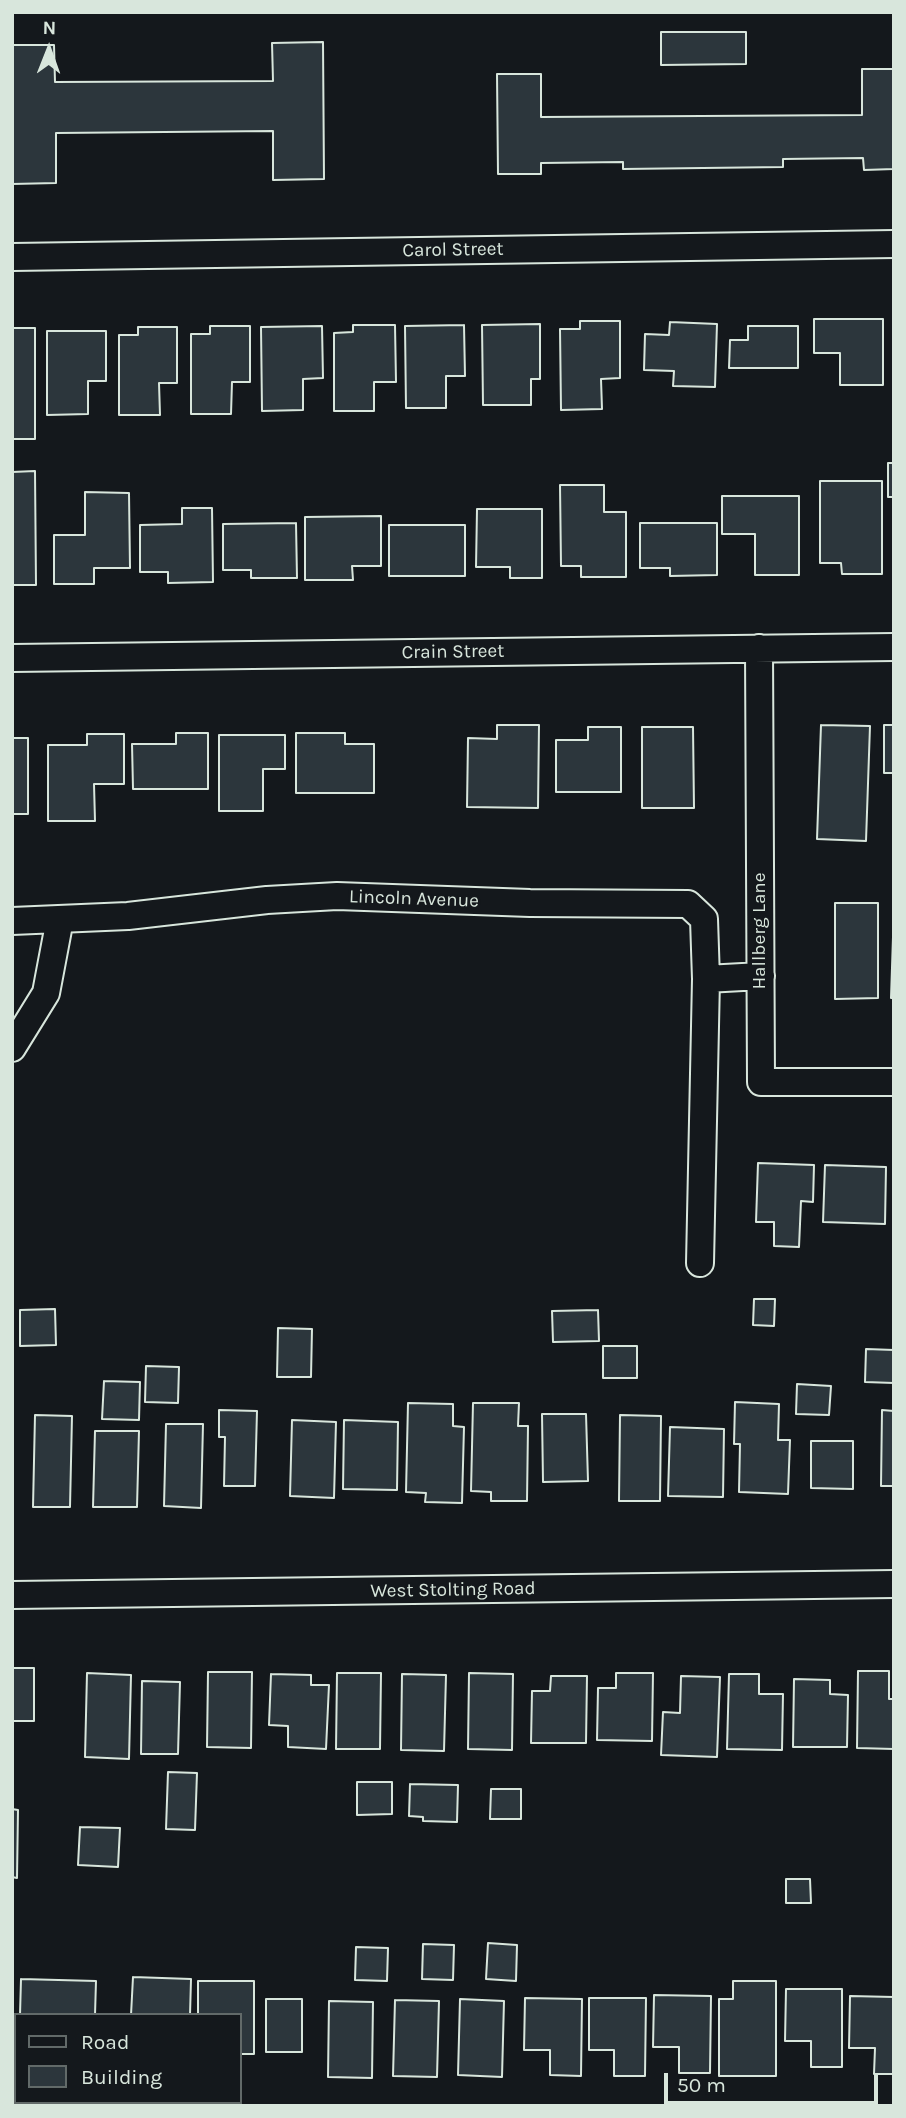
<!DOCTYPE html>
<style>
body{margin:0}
#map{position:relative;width:906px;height:2118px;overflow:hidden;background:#14181c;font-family:Karla,sans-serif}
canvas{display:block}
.frame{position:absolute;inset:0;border:14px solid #d8e6dc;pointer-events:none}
.legend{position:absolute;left:14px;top:2013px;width:228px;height:91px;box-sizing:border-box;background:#14181c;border:2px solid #626a69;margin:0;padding:9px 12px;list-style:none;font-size:21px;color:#d8e6dc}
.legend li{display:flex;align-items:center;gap:14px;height:35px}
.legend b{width:35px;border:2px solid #626a69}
.north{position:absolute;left:14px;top:14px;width:70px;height:70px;-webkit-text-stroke:5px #14181c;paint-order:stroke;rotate:1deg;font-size:19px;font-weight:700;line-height:28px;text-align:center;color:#d8e6dc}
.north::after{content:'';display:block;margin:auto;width:24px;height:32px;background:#d8e6dc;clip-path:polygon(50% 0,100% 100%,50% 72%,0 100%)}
.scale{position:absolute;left:664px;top:2073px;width:214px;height:32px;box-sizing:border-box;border:4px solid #d8e6dc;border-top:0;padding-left:9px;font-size:21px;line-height:24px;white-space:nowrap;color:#d8e6dc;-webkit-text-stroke:5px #14181c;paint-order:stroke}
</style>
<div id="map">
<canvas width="906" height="2118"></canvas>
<div class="frame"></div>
<ul class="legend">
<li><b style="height:9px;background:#14181c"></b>Road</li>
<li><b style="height:19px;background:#2c363c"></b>Building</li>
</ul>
<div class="north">N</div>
<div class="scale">50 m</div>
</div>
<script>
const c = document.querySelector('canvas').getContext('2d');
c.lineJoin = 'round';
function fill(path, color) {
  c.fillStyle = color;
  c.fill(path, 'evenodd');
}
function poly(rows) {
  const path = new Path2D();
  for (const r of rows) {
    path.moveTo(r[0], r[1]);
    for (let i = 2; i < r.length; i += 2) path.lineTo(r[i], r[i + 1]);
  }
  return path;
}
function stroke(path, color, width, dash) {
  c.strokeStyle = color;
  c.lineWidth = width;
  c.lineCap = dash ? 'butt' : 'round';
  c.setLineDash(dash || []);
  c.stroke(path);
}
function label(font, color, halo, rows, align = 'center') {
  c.font = font + ' Karla,sans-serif';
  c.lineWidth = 5;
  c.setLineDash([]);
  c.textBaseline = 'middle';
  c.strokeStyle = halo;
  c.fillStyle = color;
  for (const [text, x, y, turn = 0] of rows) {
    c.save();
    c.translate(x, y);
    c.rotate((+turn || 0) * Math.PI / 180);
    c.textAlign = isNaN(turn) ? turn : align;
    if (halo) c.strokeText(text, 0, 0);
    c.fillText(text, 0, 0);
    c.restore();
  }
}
const building = poly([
 [661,32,746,32,746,64,661,65,661,32],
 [323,42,324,179,273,180,273,131,56,133,56,183,12,184,12,45,54,45,55,82,273,81,272,43,323,42],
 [862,69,894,69,894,169,864,170,863,158,783,159,783,167,623,169,623,162,541,163,541,174,498,174,497,74,541,74,541,117,862,115,862,69],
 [814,319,883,319,883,385,840,385,840,353,814,353,814,319],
 [580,321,620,321,620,378,601,379,602,409,561,410,560,329,580,329,580,321],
 [670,322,717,324,715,387,673,386,674,371,644,370,645,334,669,335,670,322],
 [540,324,540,379,531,379,531,405,483,405,482,325,540,324],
 [353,325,395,325,396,382,374,382,374,411,334,411,334,333,353,332,353,325],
 [464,325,465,376,446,376,446,408,406,408,405,326,464,325],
 [210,326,250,326,250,382,232,382,231,414,191,414,191,334,210,334,210,326],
 [322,326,323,378,303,379,303,410,262,411,261,327,322,326],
 [748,326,798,326,798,368,729,368,730,340,748,340,748,326],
 [138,327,177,327,177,383,159,383,160,415,119,415,119,335,138,335,138,327],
 [12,328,35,328,35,439,12,439,12,328],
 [47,331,106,331,106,381,88,381,88,414,47,415,47,331],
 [888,463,894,463,894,497,888,497,888,463],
 [35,471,36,585,12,585,12,472,35,471],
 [820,481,882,481,882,574,842,574,841,563,820,563,820,481],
 [560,485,604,485,604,512,626,512,626,577,581,577,581,566,561,566,560,485],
 [85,492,129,493,130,568,94,568,94,584,54,584,54,535,85,535,85,492],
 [722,496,799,496,799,575,755,575,755,534,722,534,722,496],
 [182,508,212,508,213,582,168,583,168,572,140,572,140,525,182,524,182,508],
 [477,509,542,509,542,578,510,578,510,567,476,567,477,509],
 [381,516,381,566,352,566,353,580,305,580,305,517,381,516],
 [296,523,297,578,251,578,251,570,223,570,223,524,296,523],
 [640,523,717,523,717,575,670,576,670,568,640,568,640,523],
 [389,525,465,525,465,576,389,576,389,525],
 [497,725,539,725,538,808,467,807,468,738,497,739,497,725],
 [821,725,870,726,866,841,817,839,821,725],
 [884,725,894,725,894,773,884,773,884,725],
 [588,727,621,727,621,792,556,792,556,740,588,740,588,727],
 [642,727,693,727,694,808,642,808,642,727],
 [176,733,208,733,208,789,133,789,132,744,176,744,176,733],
 [296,733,345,733,345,744,374,744,374,793,296,793,296,733],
 [87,734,124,734,124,784,94,784,95,821,48,821,48,745,87,745,87,734],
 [219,735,285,735,285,769,263,769,263,811,219,811,219,735],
 [12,738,28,738,28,814,12,814,12,738],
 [835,903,878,903,878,998,835,999,835,903],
 [893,937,894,937,894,998,891,998,893,937],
 [758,1163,814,1165,813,1202,801,1201,799,1247,774,1246,774,1222,756,1222,758,1163],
 [825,1165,886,1167,885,1224,823,1222,825,1165],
 [754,1299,775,1299,774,1326,753,1325,754,1299],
 [55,1309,56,1345,20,1346,20,1310,55,1309],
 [598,1310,599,1341,553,1342,552,1311,598,1310],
 [278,1328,312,1329,311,1377,277,1377,278,1328],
 [603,1346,637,1346,637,1378,603,1378,603,1346],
 [866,1349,894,1350,894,1383,865,1382,866,1349],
 [146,1366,179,1367,178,1403,145,1402,146,1366],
 [104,1381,140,1382,139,1420,102,1419,104,1381],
 [797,1384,831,1386,829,1415,796,1414,797,1384],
 [735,1402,779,1404,778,1440,790,1440,788,1494,739,1492,740,1444,734,1444,735,1402],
 [408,1403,453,1404,453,1426,464,1427,462,1503,425,1502,426,1493,406,1492,408,1403],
 [473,1403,519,1403,518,1426,528,1426,527,1501,491,1501,491,1492,471,1491,473,1403],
 [219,1410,257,1411,255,1486,224,1486,225,1437,219,1437,219,1410],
 [882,1410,894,1411,894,1486,881,1486,882,1410],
 [542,1414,586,1414,588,1481,543,1482,542,1414],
 [35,1415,72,1416,70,1507,33,1507,35,1415],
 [620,1415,661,1416,660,1501,619,1501,620,1415],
 [292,1420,336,1422,334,1498,290,1496,292,1420],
 [344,1420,398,1422,397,1490,343,1489,344,1420],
 [166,1424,203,1424,201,1508,164,1506,166,1424],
 [670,1427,724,1429,723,1497,668,1496,670,1427],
 [95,1431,139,1431,137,1507,93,1507,95,1431],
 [811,1441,853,1441,853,1489,811,1488,811,1441],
 [12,1668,34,1668,34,1721,12,1721,12,1668],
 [858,1671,889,1671,889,1699,894,1699,894,1749,857,1748,858,1671],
 [208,1672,252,1672,251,1748,207,1747,208,1672],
 [87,1673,131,1675,129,1759,85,1757,87,1673],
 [337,1673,381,1673,380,1749,336,1749,337,1673],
 [469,1673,513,1674,512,1750,468,1749,469,1673],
 [616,1673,653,1673,652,1741,597,1740,598,1688,616,1688,616,1673],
 [271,1674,311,1675,311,1685,329,1685,326,1749,288,1747,288,1726,269,1725,271,1674],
 [402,1674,446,1675,444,1751,401,1750,402,1674],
 [729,1674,759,1674,759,1694,783,1694,782,1750,727,1749,729,1674],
 [551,1676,587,1676,586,1743,531,1743,532,1691,550,1691,551,1676],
 [681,1676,720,1677,717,1757,661,1755,663,1712,680,1713,681,1676],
 [794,1679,830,1680,830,1694,848,1695,847,1747,793,1747,794,1679],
 [142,1681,180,1682,178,1754,141,1754,142,1681],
 [168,1772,197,1773,195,1830,166,1829,168,1772],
 [357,1782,392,1782,392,1814,357,1815,357,1782],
 [410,1784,458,1785,457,1822,423,1821,423,1817,409,1816,410,1784],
 [491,1789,521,1789,521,1819,490,1819,491,1789],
 [12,1809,18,1810,17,1878,12,1877,12,1809],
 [80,1827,120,1828,118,1867,78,1865,80,1827],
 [786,1879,810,1879,811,1903,786,1903,786,1879],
 [488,1943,517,1945,516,1981,486,1979,488,1943],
 [423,1944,454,1945,453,1980,422,1979,423,1944],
 [356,1947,388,1948,387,1981,355,1980,356,1947],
 [133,1977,191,1979,190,2015,131,2015,133,1977],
 [21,1979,96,1981,95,2015,20,2015,21,1979],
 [198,1981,254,1981,254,2054,240,2054,240,2015,198,2015,198,1981],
 [733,1981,776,1981,776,2076,719,2076,719,1999,733,1999,733,1981],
 [786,1989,842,1989,842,2067,811,2067,811,2041,785,2041,786,1989],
 [654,1995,711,1996,710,2073,679,2073,679,2047,653,2047,654,1995],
 [850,1996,894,1997,894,2074,874,2074,875,2048,849,2048,850,1996],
 [525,1998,582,1999,581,2076,550,2075,550,2050,524,2050,525,1998],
 [589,1998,646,1998,645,2076,614,2076,614,2050,589,2050,589,1998],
 [266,1999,302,1999,302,2052,266,2052,266,1999],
 [460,1999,504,2001,502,2077,458,2075,460,1999],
 [395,2000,439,2001,437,2077,393,2076,395,2000],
 [329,2001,373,2002,372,2078,328,2077,329,2001]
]);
const street = poly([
 [12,257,894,244],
 [759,648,761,1082,894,1082],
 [12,658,894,647],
 [12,921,128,916,267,900,337,896,530,903,688,904,704,919,706,979,700,1263],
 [706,979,761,976],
 [12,1048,46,993,60,919],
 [12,1595,894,1584]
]);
const streetNames = [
 ["Carol Street",453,250,-1],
 ["Crain Street",453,652,-1],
 ["Lincoln Avenue",414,899,2],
 ["Hallberg Lane",760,931,-90],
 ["West Stolting Road",453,1590,-1]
];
fill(building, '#2c363c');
stroke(building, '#d8e6dc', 2);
stroke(street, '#d8e6dc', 30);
stroke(street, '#14181c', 26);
label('19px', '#d8e6dc', '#14181c', streetNames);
</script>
